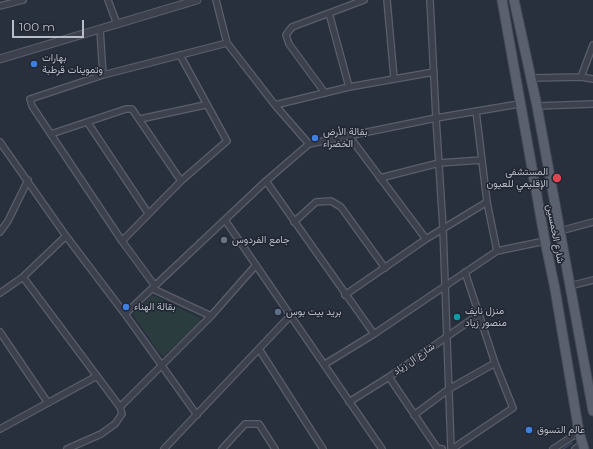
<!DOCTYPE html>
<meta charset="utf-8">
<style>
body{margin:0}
#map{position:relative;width:593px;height:449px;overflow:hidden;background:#282f3d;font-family:Montserrat,sans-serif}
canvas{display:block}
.scale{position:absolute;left:12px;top:20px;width:72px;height:18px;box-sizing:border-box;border:2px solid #b8bdc8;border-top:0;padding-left:5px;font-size:12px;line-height:14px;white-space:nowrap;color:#b8bdc8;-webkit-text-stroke:3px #212632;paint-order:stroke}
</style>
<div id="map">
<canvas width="593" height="449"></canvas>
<div class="scale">100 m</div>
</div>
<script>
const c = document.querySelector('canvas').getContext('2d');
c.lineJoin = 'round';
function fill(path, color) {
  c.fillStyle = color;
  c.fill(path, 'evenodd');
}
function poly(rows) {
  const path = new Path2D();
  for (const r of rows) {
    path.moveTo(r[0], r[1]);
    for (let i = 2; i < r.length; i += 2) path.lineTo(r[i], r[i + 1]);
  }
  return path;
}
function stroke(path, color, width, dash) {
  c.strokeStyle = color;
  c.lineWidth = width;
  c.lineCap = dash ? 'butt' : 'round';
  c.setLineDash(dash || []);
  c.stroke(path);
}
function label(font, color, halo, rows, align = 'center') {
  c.font = font + ' Montserrat,Vazirmatn,sans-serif';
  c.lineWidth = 3;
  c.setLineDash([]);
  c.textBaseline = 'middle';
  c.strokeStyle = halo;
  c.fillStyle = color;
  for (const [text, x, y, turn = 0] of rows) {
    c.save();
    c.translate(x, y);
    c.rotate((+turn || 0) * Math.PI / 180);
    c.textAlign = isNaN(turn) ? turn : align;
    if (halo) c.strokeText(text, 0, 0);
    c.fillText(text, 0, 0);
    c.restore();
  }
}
const green = poly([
 [153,295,200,318,202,321,164,356,160,354,133,315,135,311]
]);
const stream = poly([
 [563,449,572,443]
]);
const minor = poly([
 [108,0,117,24],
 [216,0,227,43,275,105,309,144],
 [387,0,394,78],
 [430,0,436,118,443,228,451,449],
 [0,6,23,0],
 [329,13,349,87],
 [100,29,103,75],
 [581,77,593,45],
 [531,78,581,77,593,79],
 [325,93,289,44,286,35,292,27,364,0],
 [275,105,349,87,434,72],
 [537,106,593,104],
 [476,111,487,202,497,251],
 [140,119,205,105],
 [88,123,148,213],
 [51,134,126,109,132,109,181,181],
 [349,136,426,239],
 [0,142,66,236,125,314,197,415],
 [380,178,439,163,482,160],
 [266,181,374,334],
 [225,220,382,449],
 [294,222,316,202,331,201,341,207,385,268],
 [560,231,593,222],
 [0,232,8,221,28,180],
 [122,241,181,181,227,141,180,55],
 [23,277,120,407,122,414,115,424,101,434,67,449],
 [155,286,122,241,32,106,30,99,103,75,227,43],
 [570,286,593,280],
 [153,289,211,316],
 [0,293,23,277,66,236],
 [345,295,426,239,487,202],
 [125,314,266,181,309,144,436,118,519,104],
 [0,332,48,403],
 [259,349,323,449],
 [325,364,374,334,497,251,545,241],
 [389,377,437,448,442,449],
 [349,402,389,377,478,315],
 [120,407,211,316,256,265],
 [414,415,449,389,495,363],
 [0,429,97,376],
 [164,449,290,316],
 [222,449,245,424,259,424,275,449],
 [452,449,513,408,495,363,465,272],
 [553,449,579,432],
 [575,449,582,444]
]);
const tertiary = poly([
 [0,59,197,0]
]);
const primary = poly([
 [502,0,545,241,555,289,579,432,584,449],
 [514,0,537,106,593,411]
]);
const markers = [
 [34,64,4,"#3f7fe0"],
 [315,138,4,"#3f7fe0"],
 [557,178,5,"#e0444e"],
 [224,240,4,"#6b7280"],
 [126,307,4,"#3f7fe0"],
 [278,312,4,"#5c6f8a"],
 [457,317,4,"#0f9aa8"],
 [529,430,4,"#3f7fe0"]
];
const poiNames = [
 ["بهارات",42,58],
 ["وتموينات قرطبة",42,70],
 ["بقالة الأرض",323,132],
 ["الخضراء",323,144],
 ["المستشفى",548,172,"right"],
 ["الإقليمي للعيون",548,184,"right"],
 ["جامع الفردوس",232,240],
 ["بقالة الهناء",134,307],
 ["منزل نايف",465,311],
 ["منصور زياد",465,323],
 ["بريد بيت بوس",286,312],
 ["عالم التسوق",537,430]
];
const streetNames = [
 ["شارع الخمسين",555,234,79],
 ["شارع ال زياد",414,359,-35]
];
fill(green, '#2b3c3f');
stroke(stream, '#404b64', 1.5);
stroke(minor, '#5a5f6b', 8);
stroke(tertiary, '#5a5f6b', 9);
stroke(primary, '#454a56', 11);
stroke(minor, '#3c414d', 5.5);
stroke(tertiary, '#3c414d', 7);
stroke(primary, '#5a606d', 9);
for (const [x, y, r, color] of markers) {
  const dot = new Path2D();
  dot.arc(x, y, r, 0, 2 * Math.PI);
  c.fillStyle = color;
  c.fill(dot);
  stroke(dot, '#212632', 1.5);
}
label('10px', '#b8bdc8', '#212632', poiNames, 'left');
label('10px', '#b8bdc8', '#212632', streetNames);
</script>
